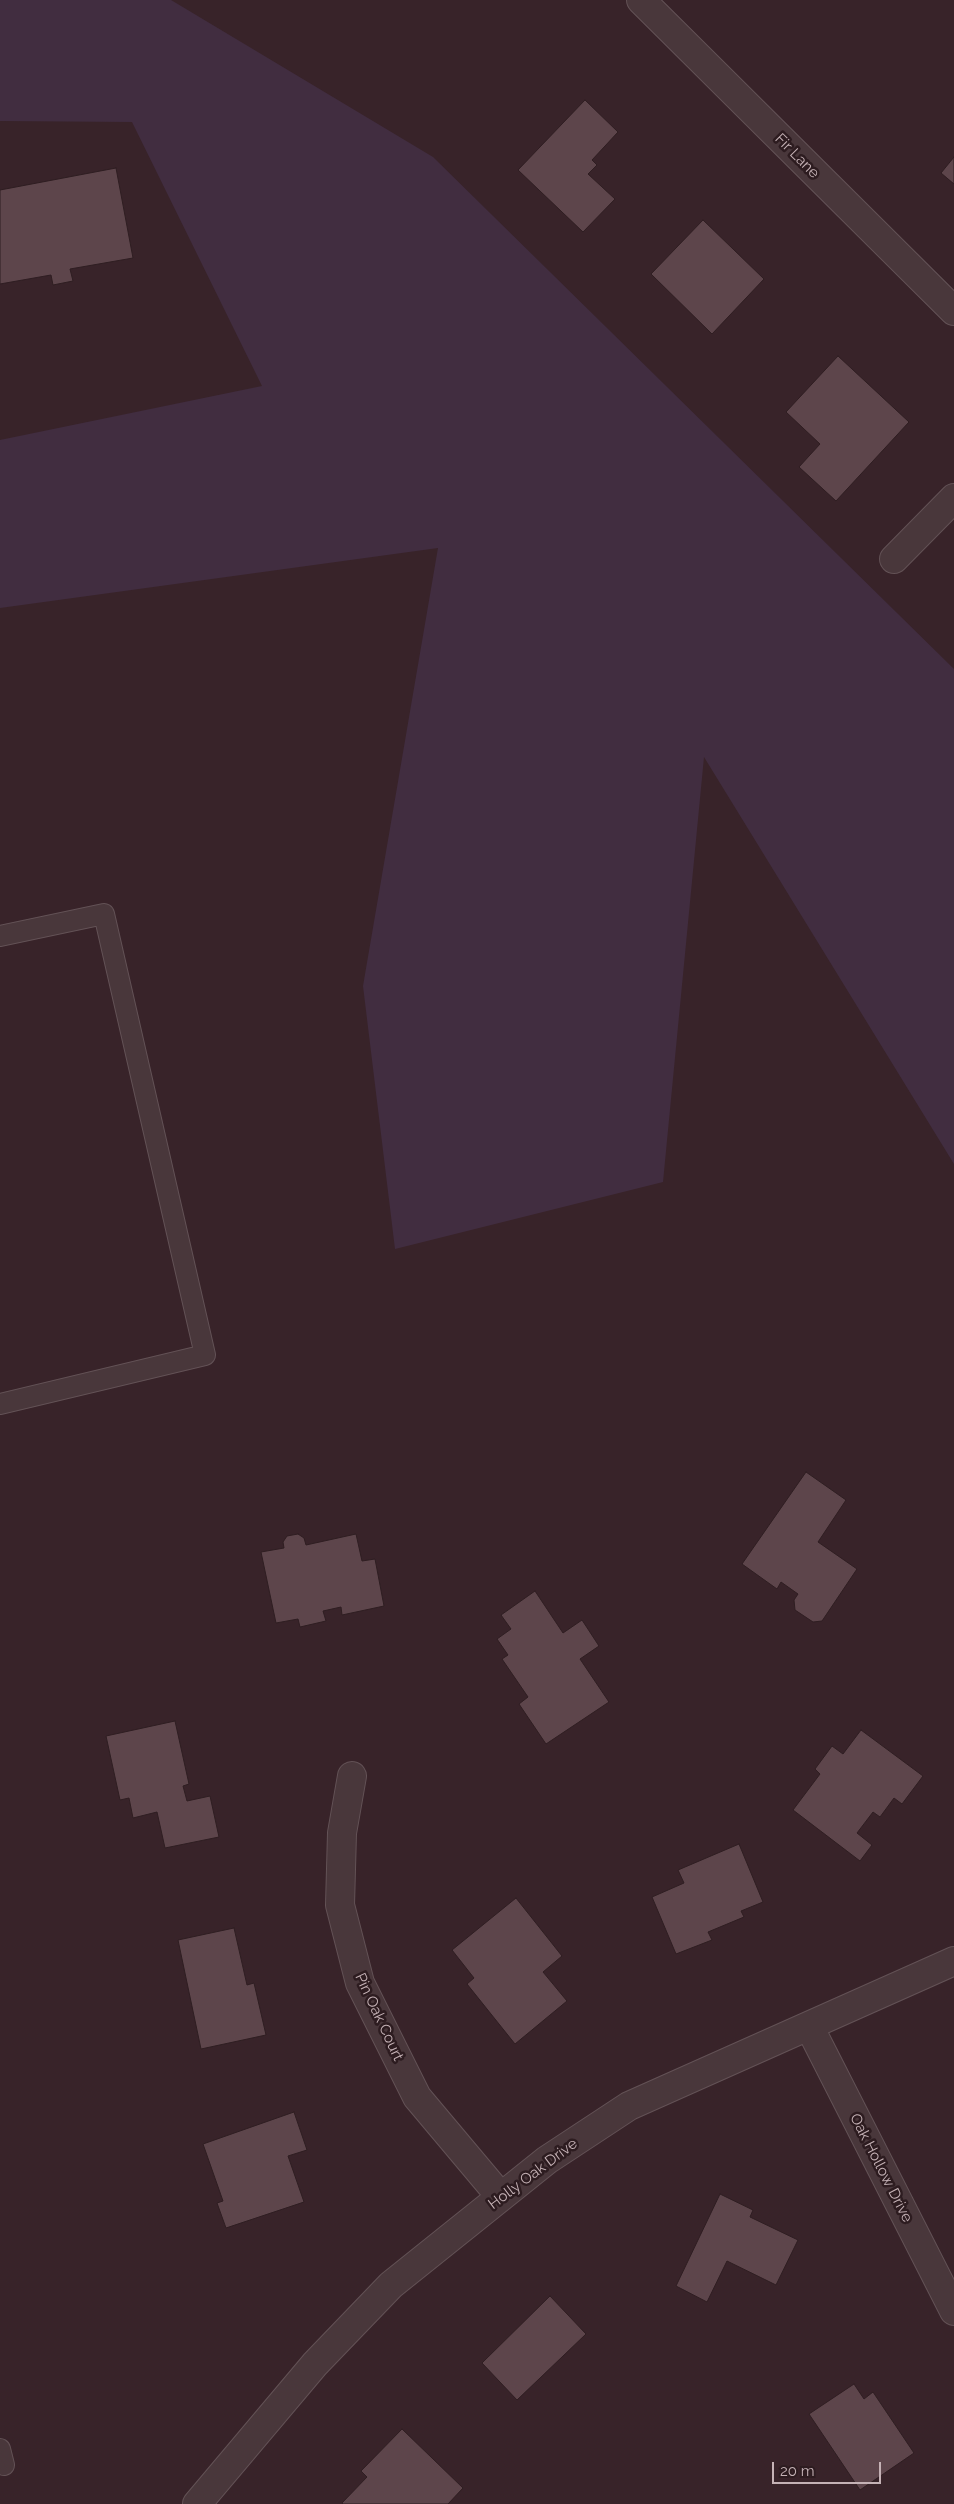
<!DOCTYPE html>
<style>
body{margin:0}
#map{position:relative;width:954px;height:2504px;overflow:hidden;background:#382329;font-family:Raleway,sans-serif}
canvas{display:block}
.scale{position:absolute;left:772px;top:2462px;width:109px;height:22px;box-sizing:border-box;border:2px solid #c5b2b6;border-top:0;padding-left:6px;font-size:15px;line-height:18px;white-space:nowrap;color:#c5b2b6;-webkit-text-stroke:4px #2d1c20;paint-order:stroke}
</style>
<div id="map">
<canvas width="954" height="2504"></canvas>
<div class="scale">20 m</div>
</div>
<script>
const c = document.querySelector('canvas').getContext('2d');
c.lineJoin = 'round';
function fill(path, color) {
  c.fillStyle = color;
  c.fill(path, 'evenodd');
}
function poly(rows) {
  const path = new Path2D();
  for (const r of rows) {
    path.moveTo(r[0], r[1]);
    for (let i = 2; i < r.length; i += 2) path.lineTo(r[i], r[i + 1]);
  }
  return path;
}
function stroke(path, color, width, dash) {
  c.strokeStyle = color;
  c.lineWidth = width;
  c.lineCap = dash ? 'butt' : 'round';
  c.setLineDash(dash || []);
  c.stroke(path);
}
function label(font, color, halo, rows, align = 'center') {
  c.font = font + ' Raleway,sans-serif';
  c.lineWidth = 5;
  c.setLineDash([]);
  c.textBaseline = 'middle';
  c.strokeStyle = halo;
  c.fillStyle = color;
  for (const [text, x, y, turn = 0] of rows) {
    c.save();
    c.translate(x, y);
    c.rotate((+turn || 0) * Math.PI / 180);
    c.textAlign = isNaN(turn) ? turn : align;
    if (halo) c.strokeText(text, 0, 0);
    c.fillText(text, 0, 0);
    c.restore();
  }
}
const green = poly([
 [0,0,171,0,433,157,954,669,954,1164,704,757,663,1182,395,1249,363,986,438,548,0,608,0,440,262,386,132,122,0,121]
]);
const building = poly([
 [585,100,618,132,592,160,597,165,588,174,615,199,583,232,518,170,585,100],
 [954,157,954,184,941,173,954,157],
 [116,168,133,258,70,269,73,281,53,285,51,275,0,284,0,190,116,168],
 [703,220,764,279,712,334,651,274,703,220],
 [838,356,909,422,836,501,799,467,820,444,786,412,838,356],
 [806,1472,846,1500,818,1542,857,1569,822,1621,813,1622,795,1610,794,1600,798,1594,781,1582,777,1589,742,1564,806,1472],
 [298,1534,304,1538,306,1545,356,1534,362,1561,375,1559,384,1606,342,1615,341,1607,323,1611,326,1621,300,1627,298,1619,276,1623,261,1552,284,1548,283,1542,287,1536,298,1534],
 [535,1591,563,1633,582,1620,599,1646,580,1659,609,1702,546,1744,519,1704,528,1697,502,1659,508,1655,497,1639,511,1629,501,1615,535,1591],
 [175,1721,189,1784,183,1786,187,1801,210,1796,219,1837,165,1848,157,1812,133,1818,129,1798,120,1800,106,1736,175,1721],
 [861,1730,923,1776,902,1804,894,1798,880,1817,873,1812,857,1833,872,1845,860,1861,793,1810,820,1774,815,1769,832,1746,843,1754,861,1730],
 [739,1844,763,1902,741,1911,744,1917,708,1932,712,1940,676,1954,652,1897,684,1883,678,1870,739,1844],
 [516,1898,562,1956,543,1972,567,2001,515,2044,467,1984,474,1978,452,1950,516,1898],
 [234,1928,247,1985,254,1983,266,2035,201,2049,178,1940,234,1928],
 [294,2112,307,2150,288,2156,304,2202,226,2228,217,2203,223,2201,203,2144,294,2112],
 [720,2194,753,2210,750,2217,798,2240,776,2285,727,2261,707,2302,676,2286,720,2194],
 [550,2296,586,2334,517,2400,482,2363,550,2296],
 [854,2384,864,2399,873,2392,914,2453,860,2490,809,2414,854,2384],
 [402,2429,463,2488,448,2504,343,2504,342,2503,367,2477,361,2471,402,2429]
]);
const service = poly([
 [0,936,104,914,205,1355,0,1404],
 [0,2449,4,2465]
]);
const minor = poly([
 [641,0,954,311],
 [894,559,954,498],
 [352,1776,342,1833,340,1905,360,1983,417,2097,501,2197],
 [809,2026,954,2311],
 [197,2504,315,2364,391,2285,547,2160,629,2106,954,1961]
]);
const streetNames = [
 ["Fir Lane",797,156,45],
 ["Pin Oak Court",379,2017,65],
 ["Oak Hollow Drive",881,2168,63],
 ["Holly Oak Drive",533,2174,-37]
];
fill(green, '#412d40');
fill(building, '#5d454b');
stroke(building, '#2f1e22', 1);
stroke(service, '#635256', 22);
stroke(minor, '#635256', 30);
stroke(service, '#49373b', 20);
stroke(minor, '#49373b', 28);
label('15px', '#c5b2b6', '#2d1c20', streetNames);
</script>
